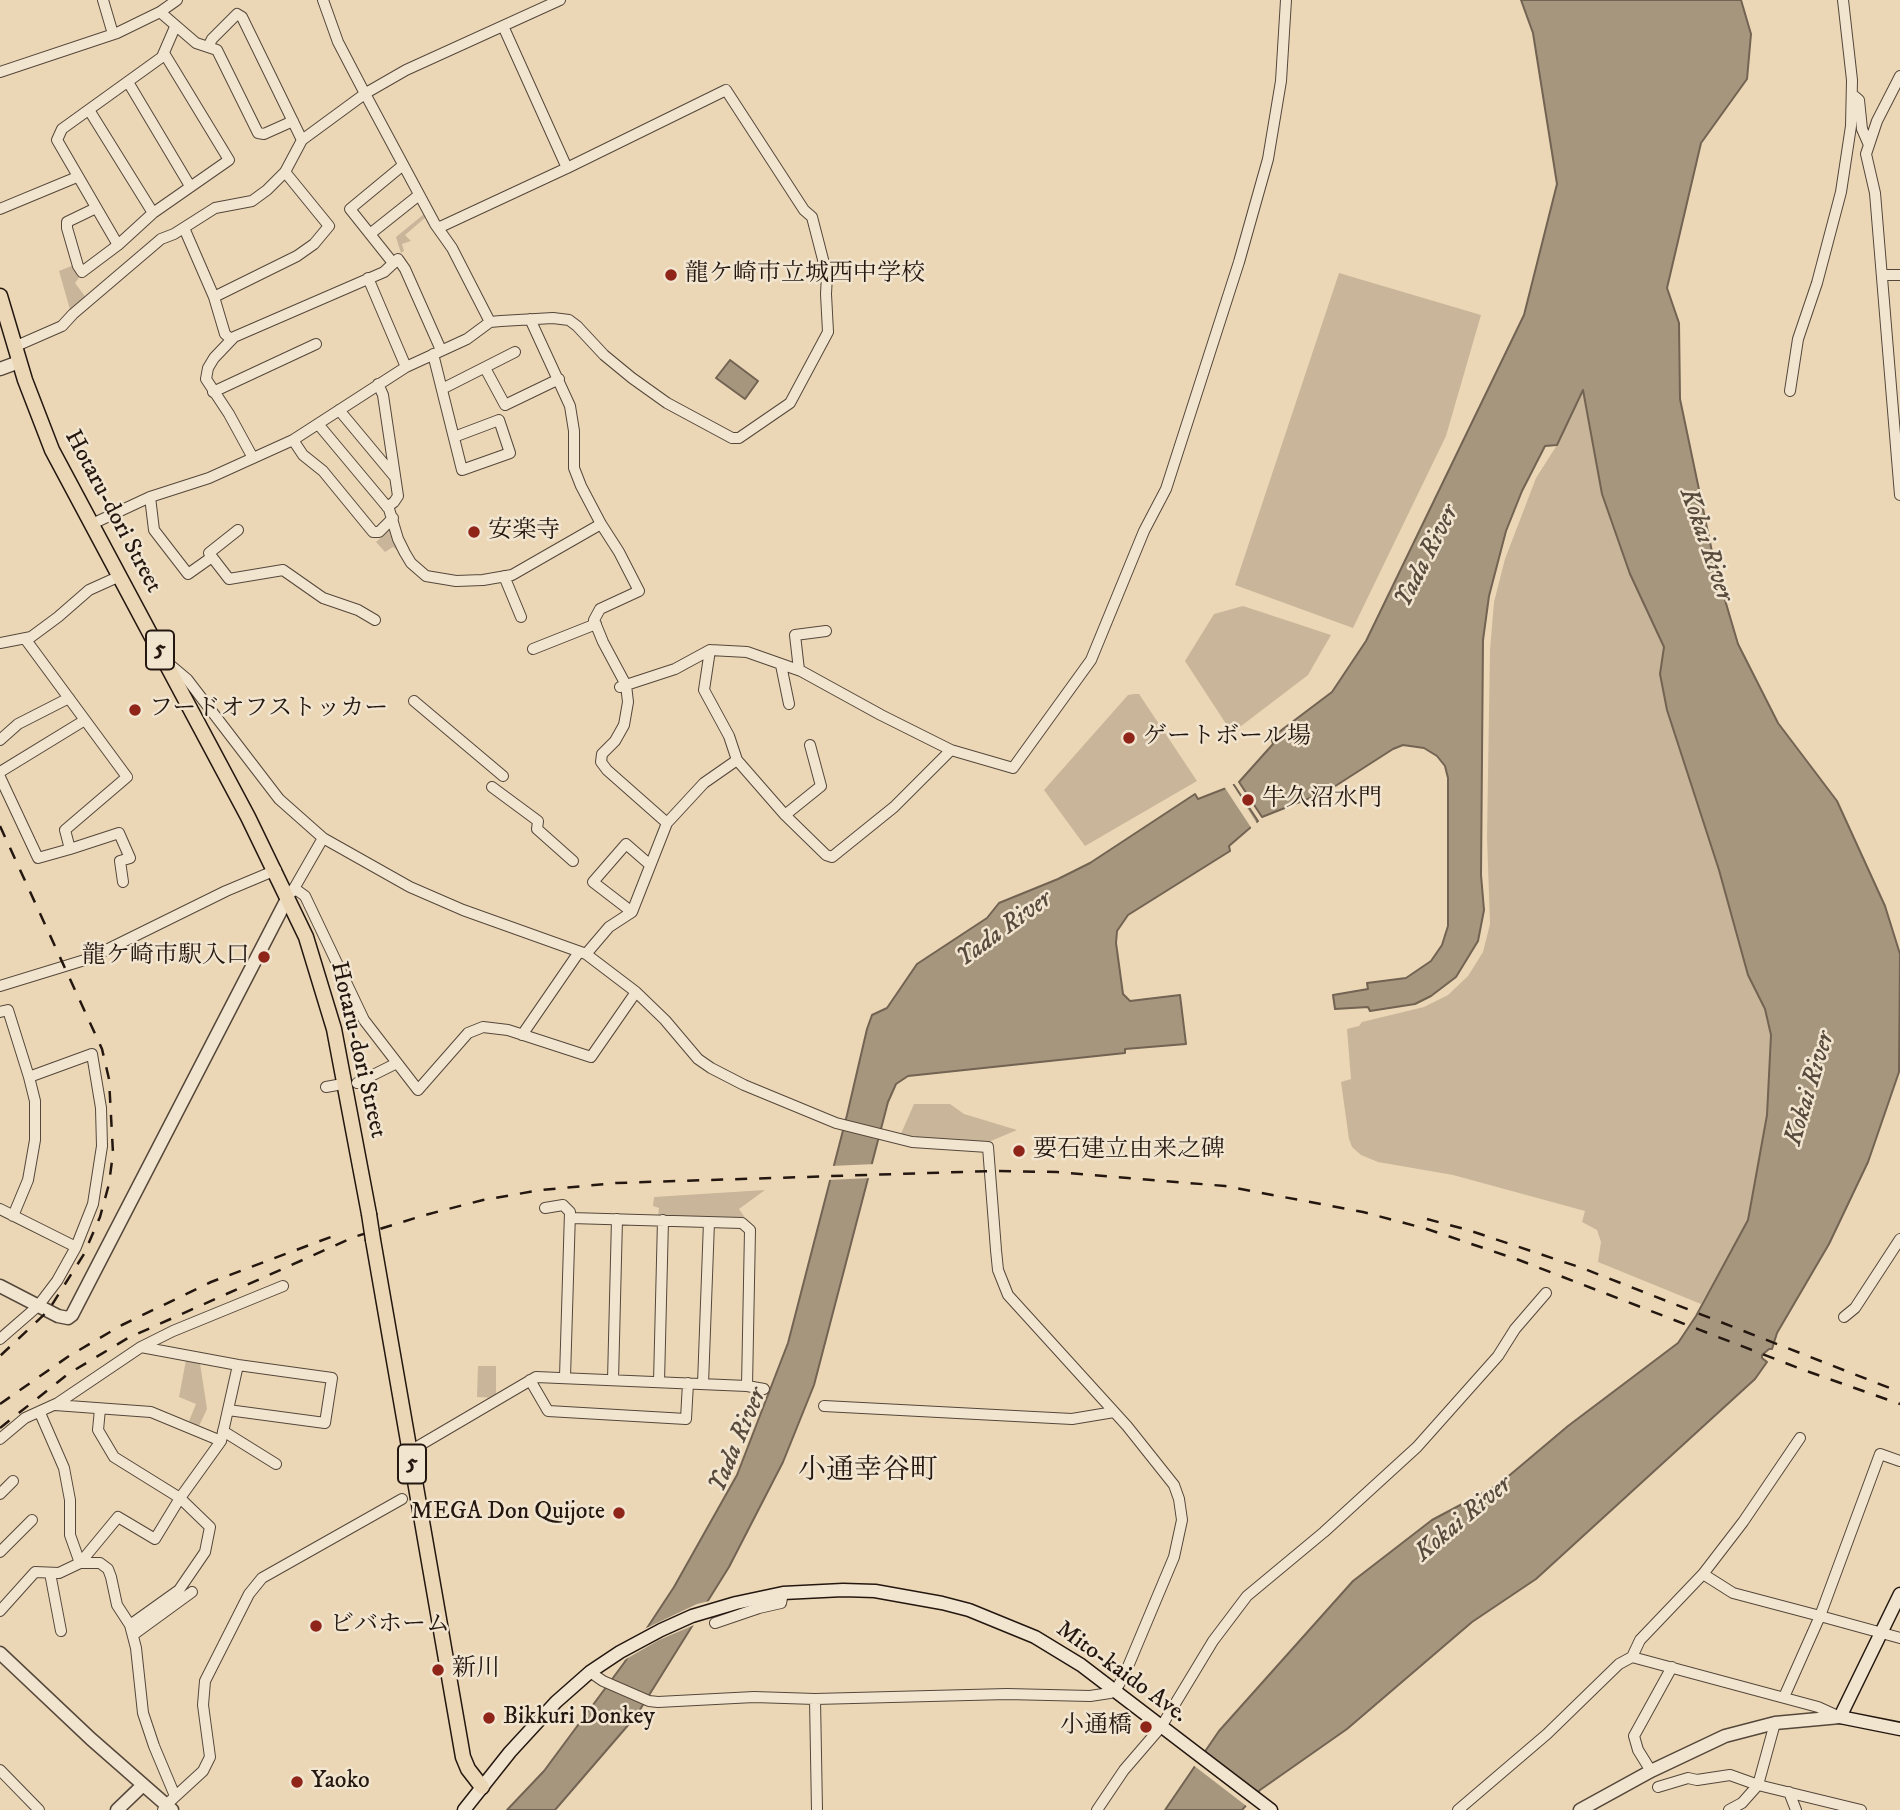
<!DOCTYPE html>
<meta charset="utf-8">
<style>
body{margin:0}
canvas{display:block;background:#ebd7b6}
</style>
<canvas width="1900" height="1810"></canvas>
<script>
const c = document.querySelector('canvas').getContext('2d');
c.lineJoin = 'round';
function fill(path, color) {
  c.fillStyle = color;
  c.fill(path, 'evenodd');
}
function poly(rows) {
  const path = new Path2D();
  for (const r of rows) {
    path.moveTo(r[0], r[1]);
    for (let i = 2; i < r.length; i += 2) path.lineTo(r[i], r[i + 1]);
  }
  return path;
}
function stroke(path, color, width, dash) {
  c.strokeStyle = color;
  c.lineWidth = width;
  c.lineCap = dash ? 'butt' : 'round';
  c.setLineDash(dash || []);
  c.stroke(path);
}
function label(font, color, halo, rows, align = 'center') {
  c.font = font + ' "IM FELL DW Pica","Noto Serif JP",serif';
  c.lineWidth = 5;
  c.setLineDash([]);
  c.textBaseline = 'middle';
  c.strokeStyle = halo;
  c.fillStyle = color;
  for (const [text, x, y, turn = 0] of rows) {
    c.save();
    c.translate(x, y);
    c.rotate((+turn || 0) * Math.PI / 180);
    c.textAlign = isNaN(turn) ? turn : align;
    if (halo) c.strokeText(text, 0, 0);
    c.fillText(text, 0, 0);
    c.restore();
  }
}
const green = poly([
 [424,214,426,217,405,235,411,241,402,244,404,251,401,253,396,237],
 [74,265,82,274,75,283,87,299,71,313,59,271],
 [1339,273,1481,315,1446,436,1353,628,1235,585],
 [1582,389,1602,494,1630,574,1664,647,1660,674,1667,710,1719,870,1748,975,1765,1009,1771,1035,1767,1115,1748,1220,1701,1304,1598,1262,1601,1242,1597,1230,1582,1222,1585,1211,1453,1175,1378,1162,1361,1155,1352,1147,1349,1139,1341,1082,1351,1079,1347,1029,1359,1026,1362,1022,1424,1007,1448,995,1468,976,1483,952,1490,924,1487,837,1490,650,1494,602,1505,559,1536,478,1557,445],
 [391,529,395,530,397,550,393,547,385,552,376,542],
 [1243,606,1331,635,1308,675,1232,733,1185,661,1214,614],
 [1134,694,1139,694,1197,781,1085,846,1044,790,1128,695],
 [914,1104,950,1104,964,1114,1017,1130,986,1143,900,1136],
 [765,1190,739,1209,746,1219,658,1216,659,1208,653,1206,654,1197],
 [186,1360,200,1363,207,1409,199,1426,189,1421,196,1404,179,1397],
 [478,1366,496,1366,496,1398,477,1397]
]);
const water = poly([
 [1521,0,1741,0,1751,34,1747,79,1701,143,1667,288,1679,323,1680,399,1715,566,1738,644,1778,723,1837,801,1885,906,1900,954,1899,1072,1868,1162,1829,1244,1777,1333,1772,1349,1769,1349,1762,1355,1762,1358,1767,1362,1755,1379,1536,1579,1472,1622,1347,1729,1260,1790,1242,1810,1165,1810,1219,1731,1353,1581,1432,1520,1498,1485,1568,1426,1678,1343,1696,1316,1748,1220,1767,1115,1771,1035,1765,1009,1748,975,1719,870,1667,710,1660,674,1664,647,1630,574,1602,494,1583,390,1557,445,1545,446,1522,491,1506,531,1489,596,1483,640,1481,875,1484,910,1478,941,1456,977,1431,996,1415,1004,1370,1011,1368,1007,1335,1009,1333,995,1368,989,1367,983,1406,978,1431,961,1442,945,1448,926,1448,778,1445,766,1437,756,1424,748,1403,745,1393,749,1312,801,1310,798,1262,817,1239,782,1273,744,1271,738,1332,692,1366,641,1524,315,1557,184,1533,33,1521,0],
 [730,360,758,381,745,399,716,378,730,360],
 [1234,785,1258,821,1229,846,1230,851,1128,915,1117,931,1116,943,1123,994,1130,1001,1180,995,1186,1044,1125,1049,1125,1053,908,1076,896,1084,888,1102,814,1385,783,1462,729,1567,636,1716,555,1810,507,1810,544,1771,624,1663,674,1587,737,1475,788,1343,847,1115,867,1029,872,1015,887,1008,917,964,987,918,999,903,1058,879,1090,863,1195,794,1198,799,1234,785]
]);
const pier = poly([
 [1231,782,1258,825,1252,829,1223,785],
 [875,1164,872,1178,827,1180,831,1166],
 [713,1600,699,1623,659,1640,621,1662,642,1630,697,1604],
 [1195,1761,1252,1805,1249,1808,1193,1765]
]);
const minor = poly([
 [103,0,113,34],
 [323,0,338,42,362,88,435,224,452,248,490,322],
 [160,12,196,43,217,50,258,133,264,134,293,121],
 [0,72,117,33,160,12,177,0],
 [1900,76,1877,121,1866,154,1875,193,1900,495],
 [128,82,190,186],
 [1852,94,1859,100,1862,129,1869,145],
 [89,110,153,213],
 [302,140,366,93,406,70,560,0],
 [96,208,67,222,67,228,78,266,82,272,118,245,153,213,229,160,164,53],
 [0,209,77,177],
 [184,228,214,297,225,334,231,339],
 [438,228,567,168,503,26],
 [370,234,419,195],
 [118,245,57,140,62,129,162,57,175,27],
 [393,263,350,209,402,166],
 [1883,275,1900,275],
 [368,278,406,367],
 [214,297,297,256,314,244,329,226,285,172],
 [530,319,570,406,574,431,574,468,581,486,601,524,619,552,639,591,600,609,594,620,603,642,626,685,628,702,624,725,615,741,602,754,601,762,607,770,667,823],
 [14,347,62,326,73,314,161,239,174,234,215,208,252,201,267,190,285,172,302,140,242,17,237,14,212,39,208,47],
 [433,354,462,470,510,453,499,420,454,437],
 [485,368,505,405,559,379],
 [378,384,383,395,398,496,394,502,387,507],
 [442,389,515,352],
 [1790,391,1798,339,1817,283,1841,192,1851,126,1852,80,1843,0],
 [213,392,316,344],
 [339,410,394,476],
 [318,424,389,509,398,539,405,553,411,563,426,576,456,581,483,580,512,575,601,524],
 [293,440,303,455,323,471,373,532,379,532,393,518],
 [253,458,229,414,206,379,208,368,214,358,234,337,384,272,398,259,405,269,441,350],
 [150,497,154,530,188,574,212,557,229,579,283,570,323,598,358,610,375,620],
 [92,524,150,497,209,478,293,440,406,367,467,339,490,322,501,321,553,318,569,320,577,326,604,355,632,378,667,403,732,438,739,438,790,403,828,332,826,294,827,275,812,217,804,210,726,90,567,168],
 [212,557,209,553,238,530],
 [504,576,521,617],
 [0,643,31,637,58,617,89,590,120,576],
 [533,649,596,624],
 [710,650,704,690,729,736,737,760,785,815,826,855,832,857,894,807,951,750],
 [168,663,187,679,279,799,323,838,410,887,463,910,586,954,636,992,665,1020,698,1059,711,1068,744,1085,836,1123,912,1142,988,1147,996,1250,998,1270,1008,1295,1127,1426,1174,1485,1179,1499,1182,1520,1174,1557,1124,1676,1115,1691,1110,1693,1090,1696,1007,1694,815,1699,754,1697,658,1702,649,1701,603,1681,590,1672],
 [781,665,789,704],
 [799,670,795,635,826,631],
 [620,687,675,669,710,650,747,652,801,671,881,715,951,750,1013,768,1091,660,1144,531,1166,489,1239,262,1268,159,1281,81,1286,0],
 [414,701,503,776],
 [0,740,18,724,69,698],
 [0,772,85,720],
 [0,777,38,858,70,849,65,830,127,777,26,640],
 [492,787,538,821,537,829,573,861],
 [785,815,821,786,810,745],
 [70,849,119,833,130,858,120,861,123,882],
 [294,888,305,896,364,1020,418,1090,468,1033,483,1027,508,1030,591,1057,636,992],
 [292,892,323,838],
 [632,912,593,882,626,844,649,864],
 [586,954,609,927,632,912,667,823,704,783,737,760],
 [0,986,88,959,226,891,276,870],
 [0,1012,8,1010,29,1077,92,1054,101,1108,102,1146,93,1204,76,1247,57,1281,38,1306,0,1339],
 [522,1035,579,952],
 [357,1083,397,1063],
 [326,1087,337,1085],
 [545,1208,563,1205,570,1212,565,1377],
 [0,1209,76,1247],
 [13,1216,28,1180,35,1140,35,1101,29,1077],
 [571,1218,742,1223,750,1230,747,1386],
 [1844,1317,1855,1308,1900,1239],
 [530,1380,548,1411,686,1419,688,1383],
 [613,1380,617,1219],
 [659,1382,663,1220],
 [703,1384,709,1222],
 [55,1405,151,1412,221,1441],
 [824,1406,1072,1419,1114,1412],
 [100,1409,98,1430,114,1457,180,1498,210,1527,205,1552,179,1590,130,1625],
 [228,1410,325,1423,332,1378,238,1365],
 [40,1413,64,1468,70,1500,70,1535,80,1563],
 [223,1431,276,1464],
 [0,1439,25,1418,58,1403,141,1347,173,1331,283,1286],
 [410,1451,536,1377,747,1386,764,1389],
 [0,1494,13,1481],
 [0,1552,32,1520],
 [80,1563,100,1563,108,1569,111,1577,117,1605,130,1625,136,1648,143,1713,154,1746,175,1796],
 [50,1573,61,1631],
 [1703,1574,1733,1593,1820,1616,1880,1454,1900,1461],
 [0,1611,35,1572,59,1573,80,1563,118,1517,155,1539,180,1498,221,1441,238,1365,141,1347],
 [715,1623,759,1608,781,1603,783,1593],
 [133,1635,192,1592],
 [1632,1657,1818,1707,1840,1717],
 [1784,1697,1820,1616,1900,1638],
 [815,1699,817,1810],
 [0,1770,39,1810],
 [1651,1771,1638,1750,1634,1736,1672,1667],
 [1658,1787,1688,1778,1697,1780,1730,1775,1758,1785,1861,1810],
 [1789,1792,1796,1810],
 [163,1810,166,1805,203,1771,210,1757,203,1705,205,1681,249,1594,262,1578,402,1499],
 [1097,1810,1124,1770,1161,1727,1213,1641,1247,1596,1324,1532,1417,1447,1498,1356,1515,1329,1546,1293],
 [1458,1810,1547,1734,1619,1664,1632,1657,1640,1640,1703,1574,1743,1522,1800,1438],
 [1729,1810,1742,1803,1758,1785,1775,1723]
]);
const tertiary = poly([
 [0,369,19,362],
 [0,1286,58,1316,68,1318,72,1315,288,897],
 [0,1653,91,1739,172,1810],
 [117,1810,143,1785],
 [1580,1810,1651,1771,1725,1736,1775,1723,1840,1717]
]);
const secondary = poly([
 [1900,1594,1840,1717,1900,1729],
 [464,1810,510,1752,556,1702,590,1672,620,1652,661,1630,692,1616,736,1603,783,1593,843,1590,875,1591,942,1603,969,1610,1035,1637,1081,1665,1271,1810]
]);
const primary = poly([
 [0,296,25,380,52,450,248,817,306,937,334,1029,369,1214],
 [373,1240,463,1757,468,1769,482,1787]
]);
const rail = poly([
 [0,826,102,1049,109,1079,113,1153,109,1184,100,1217,84,1254,48,1311,0,1356],
 [1427,1219,1468,1230,1582,1268,1900,1392],
 [0,1404,69,1356,122,1325,211,1282,336,1235],
 [0,1428,68,1374,128,1338,354,1237,425,1215,483,1200,541,1190,616,1183,991,1171,1057,1172,1225,1186,1363,1212,1427,1229,1519,1260,1801,1369,1900,1404]
]);
const primaryBridge = poly([
 [369,1214,373,1240]
]);
const markers = [
 [671,275,7,"#8f2418"],
 [474,532,7,"#8f2418"],
 [135,710,7,"#8f2418"],
 [1129,738,7,"#8f2418"],
 [1248,800,7,"#8f2418"],
 [264,957,7,"#8f2418"],
 [1019,1151,7,"#8f2418"],
 [619,1513,7,"#8f2418"],
 [316,1626,7,"#8f2418"],
 [438,1670,7,"#8f2418"],
 [489,1718,7,"#8f2418"],
 [1146,1727,7,"#8f2418"],
 [297,1782,7,"#8f2418"]
];
const shields = [
 [160,650,28],
 [412,1464,28]
];
const shieldNames = [
 ["5",160,650],
 ["5",412,1464]
];
const poiNames = [
 ["龍ケ崎市立城西中学校",685,275],
 ["安楽寺",488,532],
 ["フードオフストッカー",149,710],
 ["ゲートボール場",1143,738],
 ["牛久沼水門",1262,800],
 ["龍ケ崎市駅入口",250,957,"right"],
 ["要石建立由来之碑",1033,1151],
 ["MEGA Don Quijote",605,1513,"right"],
 ["ビバホーム",330,1626],
 ["新川",452,1670],
 ["Bikkuri Donkey",503,1718],
 ["小通橋",1132,1727,"right"],
 ["Yaoko",311,1782]
];
const streetNames = [
 ["Hotaru-dori Street",112,512,62],
 ["Hotaru-dori Street",357,1050,77],
 ["Mito-kaido Ave.",1121,1673,36]
];
const waterNames = [
 ["Kokai River",1705,545,71],
 ["Yada River",1428,557,-63],
 ["Yada River",1005,930,-36],
 ["Kokai River",1811,1089,-73],
 ["Yada River",739,1441,-67],
 ["Kokai River",1464,1520,-40]
];
const quarterNames = [
 ["小通幸谷町",868,1472]
];
fill(green, '#c9b69a');
fill(water, '#a7967e');
stroke(water, '#726352', 2);
fill(pier, '#ebd7b6');
stroke(minor, '#55473a', 12);
stroke(tertiary, '#55473a', 15);
stroke(secondary, '#231710', 15);
stroke(primary, '#231710', 17);
stroke(minor, '#f2e5d0', 10);
stroke(tertiary, '#f2e5d0', 12);
stroke(secondary, '#f2e5d0', 12);
stroke(primary, '#ebd7b6', 14);
stroke(rail, '#231710', 2.5, [12, 12]);
stroke(primaryBridge, '#231710', 17, []);
stroke(primaryBridge, '#ebd7b6', 14);
for (const [x, y, r, color] of markers) {
  const dot = new Path2D();
  dot.arc(x, y, r, 0, 2 * Math.PI);
  c.fillStyle = color;
  c.fill(dot);
  stroke(dot, '#f2e5d0', 2.5);
}
for (const [x, y, w] of shields) {
  const box = new Path2D();
  box.roundRect(x - w / 2, y - 19.5, w, 39, 5);
  c.fillStyle = '#f2e5d0';
  c.fill(box);
  stroke(box, '#231710', 2);
}
label('bold 23px', '#231710', null, shieldNames);
label('24px', '#231710', '#f2e5d0', poiNames, 'left');
label('24px', '#231710', '#f2e5d0', streetNames);
label('italic 26px', '#584a3c', '#f2e5d0', waterNames);
label('28px', '#231710', '#f2e5d0', quarterNames);
</script>
